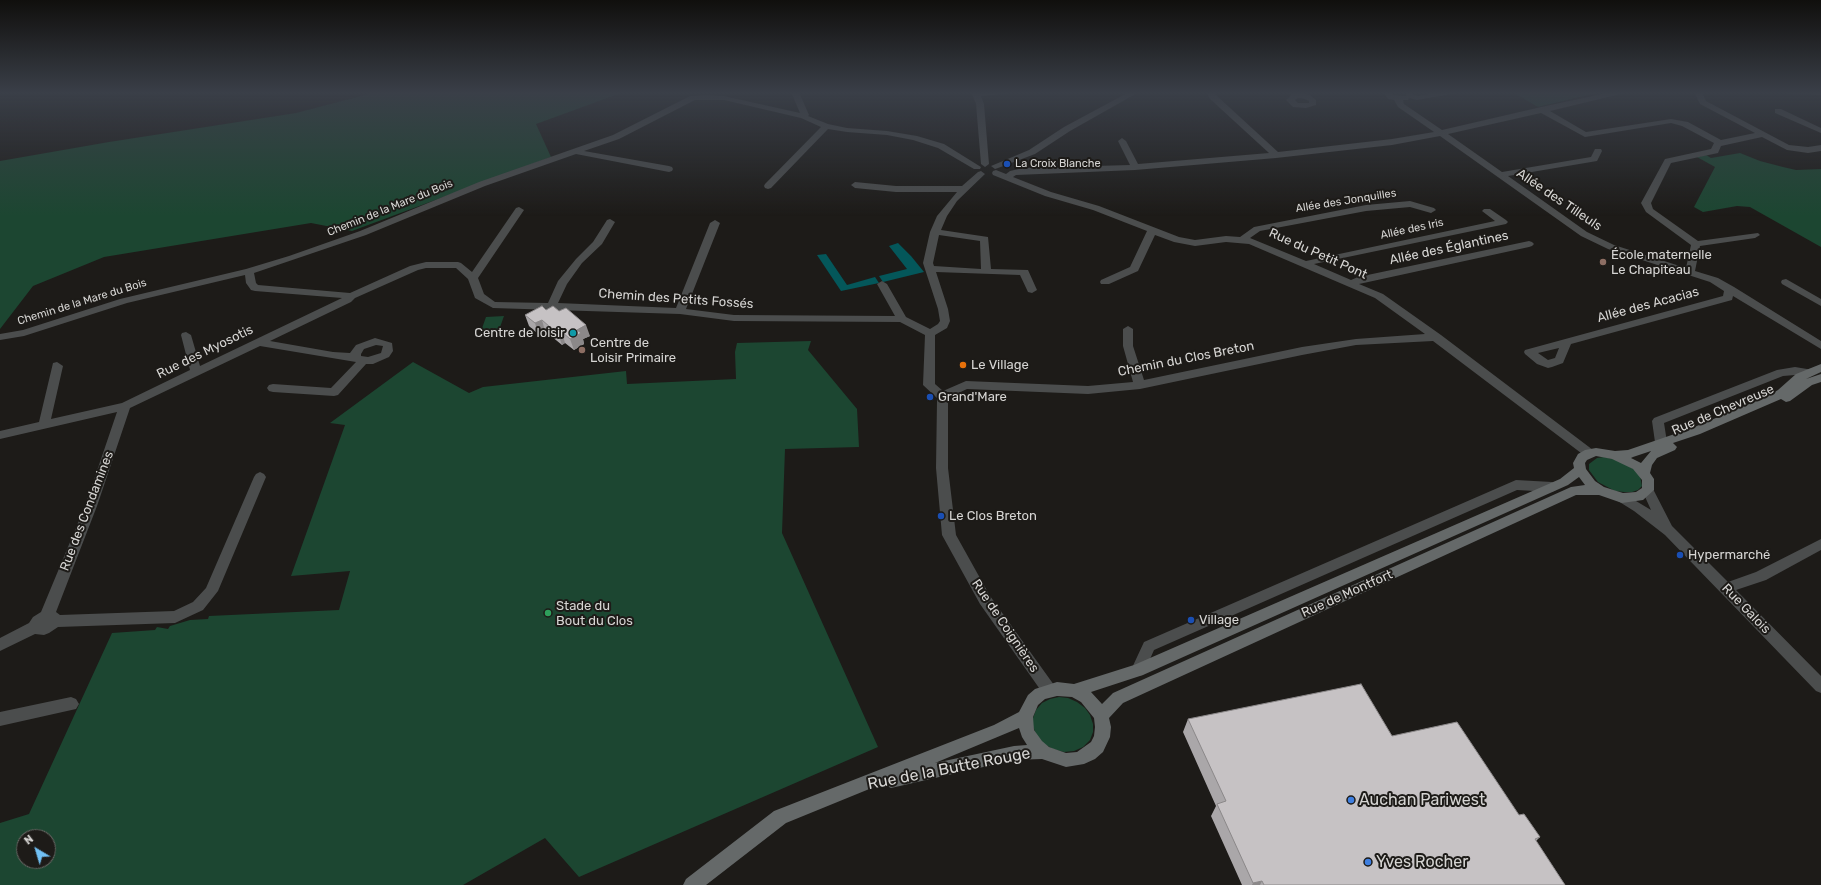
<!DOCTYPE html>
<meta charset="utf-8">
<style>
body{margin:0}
#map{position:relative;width:1821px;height:885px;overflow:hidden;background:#1d1b18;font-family:Rubik,sans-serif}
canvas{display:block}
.north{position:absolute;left:16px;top:829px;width:40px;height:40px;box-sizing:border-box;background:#1d1b18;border:1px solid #676563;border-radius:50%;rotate:322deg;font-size:11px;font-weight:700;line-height:16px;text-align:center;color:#d6d5d3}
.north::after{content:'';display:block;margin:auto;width:14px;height:18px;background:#71c1f5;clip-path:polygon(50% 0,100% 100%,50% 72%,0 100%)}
</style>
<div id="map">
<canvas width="1821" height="885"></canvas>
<div class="north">N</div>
</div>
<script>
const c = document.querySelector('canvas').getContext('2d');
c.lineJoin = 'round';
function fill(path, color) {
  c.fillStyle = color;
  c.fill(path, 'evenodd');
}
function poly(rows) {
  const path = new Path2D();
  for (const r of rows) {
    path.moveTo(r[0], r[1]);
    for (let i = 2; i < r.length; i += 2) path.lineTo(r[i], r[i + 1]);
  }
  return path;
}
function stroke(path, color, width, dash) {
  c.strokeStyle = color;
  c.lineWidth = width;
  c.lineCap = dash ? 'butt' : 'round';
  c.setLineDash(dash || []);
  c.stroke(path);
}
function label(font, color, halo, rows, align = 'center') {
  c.font = font + ' Rubik,sans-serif';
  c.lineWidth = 4;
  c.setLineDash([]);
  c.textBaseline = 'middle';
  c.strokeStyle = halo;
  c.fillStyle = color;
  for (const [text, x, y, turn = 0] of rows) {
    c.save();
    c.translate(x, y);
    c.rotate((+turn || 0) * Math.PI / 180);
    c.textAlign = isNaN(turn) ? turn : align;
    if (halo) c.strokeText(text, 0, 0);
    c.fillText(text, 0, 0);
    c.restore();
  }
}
const green = poly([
 [376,92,624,92,536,124,551,157,352,231,311,223,104,257,33,286,0,329,0,161,109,142,296,113],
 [1512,92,1601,92,1538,107],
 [1740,153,1760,161,1783,167,1796,170,1821,169,1821,247,1750,207,1737,206,1703,212,1694,207,1715,167,1697,157,1706,155,1711,158],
 [504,316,499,330,481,331,486,317],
 [811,341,808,350,857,409,859,447,785,449,782,533,878,747,579,877,545,838,463,885,0,885,0,823,29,814,112,633,155,630,157,627,168,629,170,626,190,620,208,619,209,616,339,610,350,571,291,576,345,425,330,423,413,362,469,393,483,387,626,371,627,384,736,379,735,352,737,343],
 [24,837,48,837,48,861,24,861],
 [1604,457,1621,461,1635,470,1640,476,1642,486,1638,490,1632,492,1624,492,1615,491,1598,482,1589,470,1589,464,1597,458],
 [1059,697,1068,698,1077,702,1085,708,1090,715,1093,724,1093,732,1090,740,1083,747,1074,751,1064,752,1053,749,1044,744,1037,736,1033,727,1033,718,1036,710,1042,703,1050,699]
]);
const water = poly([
 [898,243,911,256,924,272,883,282,879,276,907,269,889,246],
 [826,254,847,285,875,277,879,283,841,291,817,255]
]);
const street = poly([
 [791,92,799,92,809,115,808,116,828,124,847,128,887,131,917,136,944,144,981,167,980,169,974,169,938,148,913,140,887,135,847,132,828,129,771,188,768,189,765,188,764,186,765,184,821,127,801,118,724,100,695,100,619,139,584,151,669,166,672,167,673,169,672,171,669,172,576,154,485,186,366,235,254,273,256,283,258,285,350,293,410,266,426,262,458,262,461,263,472,272,516,208,519,207,524,210,478,278,484,294,495,302,548,303,558,281,576,259,593,242,607,220,610,219,615,222,602,244,582,263,567,284,558,303,676,308,710,223,715,220,720,223,686,309,734,315,895,316,877,284,882,281,887,284,906,317,930,329,938,324,940,321,938,309,923,263,930,232,937,216,957,192,896,192,855,188,851,185,855,182,896,186,962,186,978,172,981,171,985,174,957,201,947,216,941,230,988,237,991,269,1028,270,1037,290,1032,293,1028,292,1020,275,936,272,948,309,950,321,947,328,935,335,935,384,943,391,966,381,1088,386,1133,382,1123,346,1123,329,1128,326,1133,329,1133,346,1144,380,1302,347,1356,339,1425,334,1375,298,1249,244,1226,242,1195,246,1174,242,1155,235,1138,271,1109,284,1101,284,1100,282,1101,280,1130,267,1147,231,1093,210,1045,196,993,175,992,173,993,171,996,170,1006,174,1010,171,1023,168,1130,165,1118,141,1122,138,1126,141,1138,164,1269,153,1209,98,1207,92,1215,92,1216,95,1278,152,1392,139,1434,132,1398,107,1394,100,1388,99,1383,92,1391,92,1393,95,1406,96,1406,93,1409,93,1418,96,1438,92,1456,92,1452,94,1417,100,1409,98,1408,100,1403,100,1404,104,1442,130,1541,107,1611,92,1625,92,1621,94,1550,111,1586,132,1671,119,1688,122,1721,140,1755,133,1700,104,1694,92,1702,92,1706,101,1789,145,1808,147,1821,145,1821,151,1808,153,1787,150,1762,137,1721,146,1718,153,1671,163,1651,203,1653,209,1698,241,1758,233,1760,235,1755,238,1700,246,1695,271,1718,278,1734,287,1821,341,1821,349,1733,296,1732,300,1571,344,1563,363,1552,367,1548,368,1537,364,1525,354,1524,352,1525,350,1723,296,1724,291,1710,282,1608,249,1581,236,1440,136,1392,145,1276,158,1135,170,1016,175,1013,177,1051,192,1099,206,1179,237,1195,240,1226,236,1240,237,1254,227,1366,205,1410,201,1434,208,1436,210,1431,213,1410,207,1366,211,1260,231,1250,238,1306,261,1495,221,1482,211,1484,209,1490,209,1506,220,1508,222,1506,224,1314,264,1351,280,1358,277,1529,241,1532,242,1534,244,1532,246,1529,247,1359,284,1383,294,1441,335,1593,450,1595,453,1593,456,1589,457,1585,456,1433,341,1356,345,1302,355,1140,389,1088,394,967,389,948,398,948,468,956,535,990,596,1054,685,1056,690,1054,695,1049,697,1044,695,980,604,942,535,936,468,937,401,937,398,923,385,925,335,900,322,734,321,680,314,493,308,475,298,468,279,456,268,426,268,418,270,355,298,351,302,270,341,333,352,350,353,356,345,375,338,392,343,393,351,389,357,373,364,366,364,338,395,334,396,273,392,269,391,267,388,269,385,273,384,331,388,356,362,260,346,130,408,97,506,56,612,60,615,174,611,193,602,206,588,254,477,256,474,260,472,264,474,266,477,218,591,203,610,175,623,58,627,49,633,44,635,35,634,0,651,0,638,29,623,33,617,41,612,85,506,117,412,0,439,0,431,39,422,53,363,57,362,63,366,51,419,122,403,190,370,181,335,182,333,186,332,191,335,200,366,342,298,255,291,251,290,246,283,245,275,127,303,24,336,0,340,0,334,23,330,120,299,246,269,289,256,360,231,479,182,613,135,690,96,707,95,724,96,800,113,791,92],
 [1541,113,1585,137,1671,123,1682,126,1714,143,1711,149,1665,159,1641,203,1646,212,1691,245,1686,268,1614,245,1587,232,1508,176,1597,161,1602,151,1601,149,1595,149,1591,157,1502,172,1448,134,1541,113],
 [939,235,980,241,981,269,934,266,933,263,939,235],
 [376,345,383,346,381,353,368,357,361,356,361,354,364,349,376,345],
 [1559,348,1555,358,1548,360,1538,353,1559,348],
 [971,92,1010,92,1006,94,981,96,984,104,989,164,985,167,981,164,976,104,971,92],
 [1129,92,1139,92,1070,131,1035,154,998,168,995,169,991,166,1029,150,1064,127,1129,92],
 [1287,92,1297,92,1310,95,1316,100,1316,105,1306,108,1293,107,1286,100,1291,95,1287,92],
 [1298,98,1305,99,1309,101,1309,103,1298,103,1295,100,1298,98],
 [1787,92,1821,92,1821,95,1791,94,1787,92],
 [1775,109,1781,109,1821,128,1821,133,1775,113,1775,109],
 [1786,279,1821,299,1821,306,1782,284,1781,282,1782,280,1786,279],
 [1795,367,1813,370,1815,373,1809,377,1795,375,1783,376,1664,423,1667,442,1665,445,1661,446,1657,445,1655,442,1652,421,1654,418,1777,370,1795,367],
 [1516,480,1552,482,1556,484,1558,487,1556,490,1552,492,1517,490,1154,650,1143,675,1138,676,1133,675,1131,670,1144,642,1516,480],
 [1648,485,1652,487,1672,526,1728,582,1756,572,1821,539,1821,550,1766,580,1736,590,1821,676,1821,693,1816,691,1665,535,1634,511,1618,501,1616,498,1618,495,1622,493,1626,495,1651,510,1642,490,1644,487,1648,485],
 [71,697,76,699,79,704,76,709,0,726,0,712,71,697]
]);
const secondary = poly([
 [1821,364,1821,372,1806,379,1821,374,1821,382,1812,385,1790,401,1786,402,1781,399,1700,434,1673,443,1677,447,1675,450,1657,458,1652,465,1650,473,1654,479,1654,490,1643,500,1622,503,1599,495,1576,495,1123,703,1109,718,1111,727,1110,737,1103,752,1095,759,1084,764,1066,767,1042,759,1014,760,891,788,885,785,884,783,786,823,706,885,683,885,686,879,774,811,994,725,1019,712,1028,695,1035,689,1057,682,1074,684,1134,665,1560,479,1574,468,1573,463,1578,454,1585,450,1596,448,1615,451,1628,450,1692,428,1766,397,1778,390,1796,374,1821,364],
 [1651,451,1641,463,1631,458,1633,457,1651,451],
 [1596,456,1612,459,1633,469,1642,480,1642,488,1636,492,1623,493,1604,487,1595,481,1586,469,1585,463,1587,460,1596,456],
 [1579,477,1585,485,1571,487,1113,693,1102,704,1091,692,1143,675,1568,485,1579,477],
 [1057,696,1072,697,1081,702,1094,718,1095,727,1094,736,1091,742,1077,752,1066,753,1049,747,1042,741,1034,730,1033,717,1038,705,1045,699,1057,696],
 [1019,728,1022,737,1027,745,1014,746,935,763,1019,728]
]);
const wall = poly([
 [546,310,590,336,583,339,584,344,574,350,565,343,562,345,545,331,538,334,529,326,525,315],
 [1188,719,1392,736,1519,815,1540,837,1536,841,1565,885,1242,885,1211,816,1216,806,1183,732]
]);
const shadedWall = poly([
 [542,320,545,331,538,334,535,323],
 [586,325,590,336,583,339,584,344,574,350,570,339,577,330],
 [562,332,565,343,562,345,558,334],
 [1262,881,1260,885,1252,885,1253,883]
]);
const building = poly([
 [542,306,546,310,553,306,559,311,566,308,586,325,577,330,581,333,570,339,562,332,558,334,542,320,535,323,525,315,542,306],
 [1361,684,1392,736,1457,722,1519,815,1524,814,1540,837,1535,839,1565,885,1264,885,1262,881,1253,883,1217,804,1226,801,1188,719,1361,684]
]);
const markers = [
 [1007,164,4,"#1a4fb4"],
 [1603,262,4,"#8d6e63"],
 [573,333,4,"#0f9aa8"],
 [582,350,4,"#8d6e63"],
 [963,365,4,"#e8710a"],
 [930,397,4,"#1a4fb4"],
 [941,516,4,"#1a4fb4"],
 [1680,555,4,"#1a4fb4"],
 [548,613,4,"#2e9e5b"],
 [1191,620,4,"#1a4fb4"],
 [1351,800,4,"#3f7fe0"],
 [1368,862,4,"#3f7fe0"]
];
const farPoinames = [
 ["La Croix Blanche",1015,164]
];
const farStreetnames = [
 ["Allée des Jonquilles",1346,201,-9],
 ["Chemin de la Mare du Bois",390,208,-22],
 ["Allée des Iris",1412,229,-12],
 ["Chemin de la Mare du Bois",82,302,-17]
];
const streetNames = [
 ["Allée des Tilleuls",1559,200,34],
 ["Allée des Églantines",1449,248,-12],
 ["Rue du Petit Pont",1318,254,24],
 ["Chemin des Petits Fossés",676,299,4],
 ["Allée des Acacias",1648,305,-15],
 ["Rue des Myosotis",205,352,-26],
 ["Chemin du Clos Breton",1186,359,-11],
 ["Rue de Chevreuse",1723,410,-23],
 ["Rue des Condamines",87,511,-69],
 ["Rue de Montfort",1347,594,-24],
 ["Rue Galois",1746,609,46],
 ["Rue de Coignières",1005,626,56]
];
const poiNames = [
 ["École maternelle",1611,255],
 ["Le Chapiteau",1611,270],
 ["Centre de loisir",565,333,"right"],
 ["Centre de",590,343],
 ["Loisir Primaire",590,358],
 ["Le Village",971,365],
 ["Grand'Mare",938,397],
 ["Le Clos Breton",949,516],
 ["Hypermarché",1688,555],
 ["Stade du",556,606],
 ["Bout du Clos",556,621],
 ["Village",1199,620]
];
const nearStreetnames = [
 ["Rue de la Butte Rouge",949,769,-11]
];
const nearPoinames = [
 ["Auchan Pariwest",1359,800],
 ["Yves Rocher",1376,862]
];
fill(green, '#1c4631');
fill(water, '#04575a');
fill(street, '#4b4d4d');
fill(secondary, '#656969');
fill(wall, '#aaa7a9');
fill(shadedWall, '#8b8889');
fill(building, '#c6c2c4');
stroke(building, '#8b8889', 1);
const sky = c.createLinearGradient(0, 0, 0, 216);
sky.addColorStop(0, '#100f0d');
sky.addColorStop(0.43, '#3a3f48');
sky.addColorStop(1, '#3a3f4800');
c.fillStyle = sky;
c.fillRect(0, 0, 1821, 216);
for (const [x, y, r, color] of markers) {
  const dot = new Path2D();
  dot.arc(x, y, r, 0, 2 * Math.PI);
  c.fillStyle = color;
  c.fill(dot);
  stroke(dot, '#1d1b18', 1.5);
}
label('11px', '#d6d5d3', '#1d1b18', farPoinames, 'left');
label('11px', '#d6d5d3', '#1d1b18', farStreetnames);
label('13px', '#d6d5d3', '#1d1b18', streetNames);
label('13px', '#d6d5d3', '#1d1b18', poiNames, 'left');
label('16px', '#d6d5d3', '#1d1b18', nearStreetnames);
label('16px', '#d6d5d3', '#1d1b18', nearPoinames, 'left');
</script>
